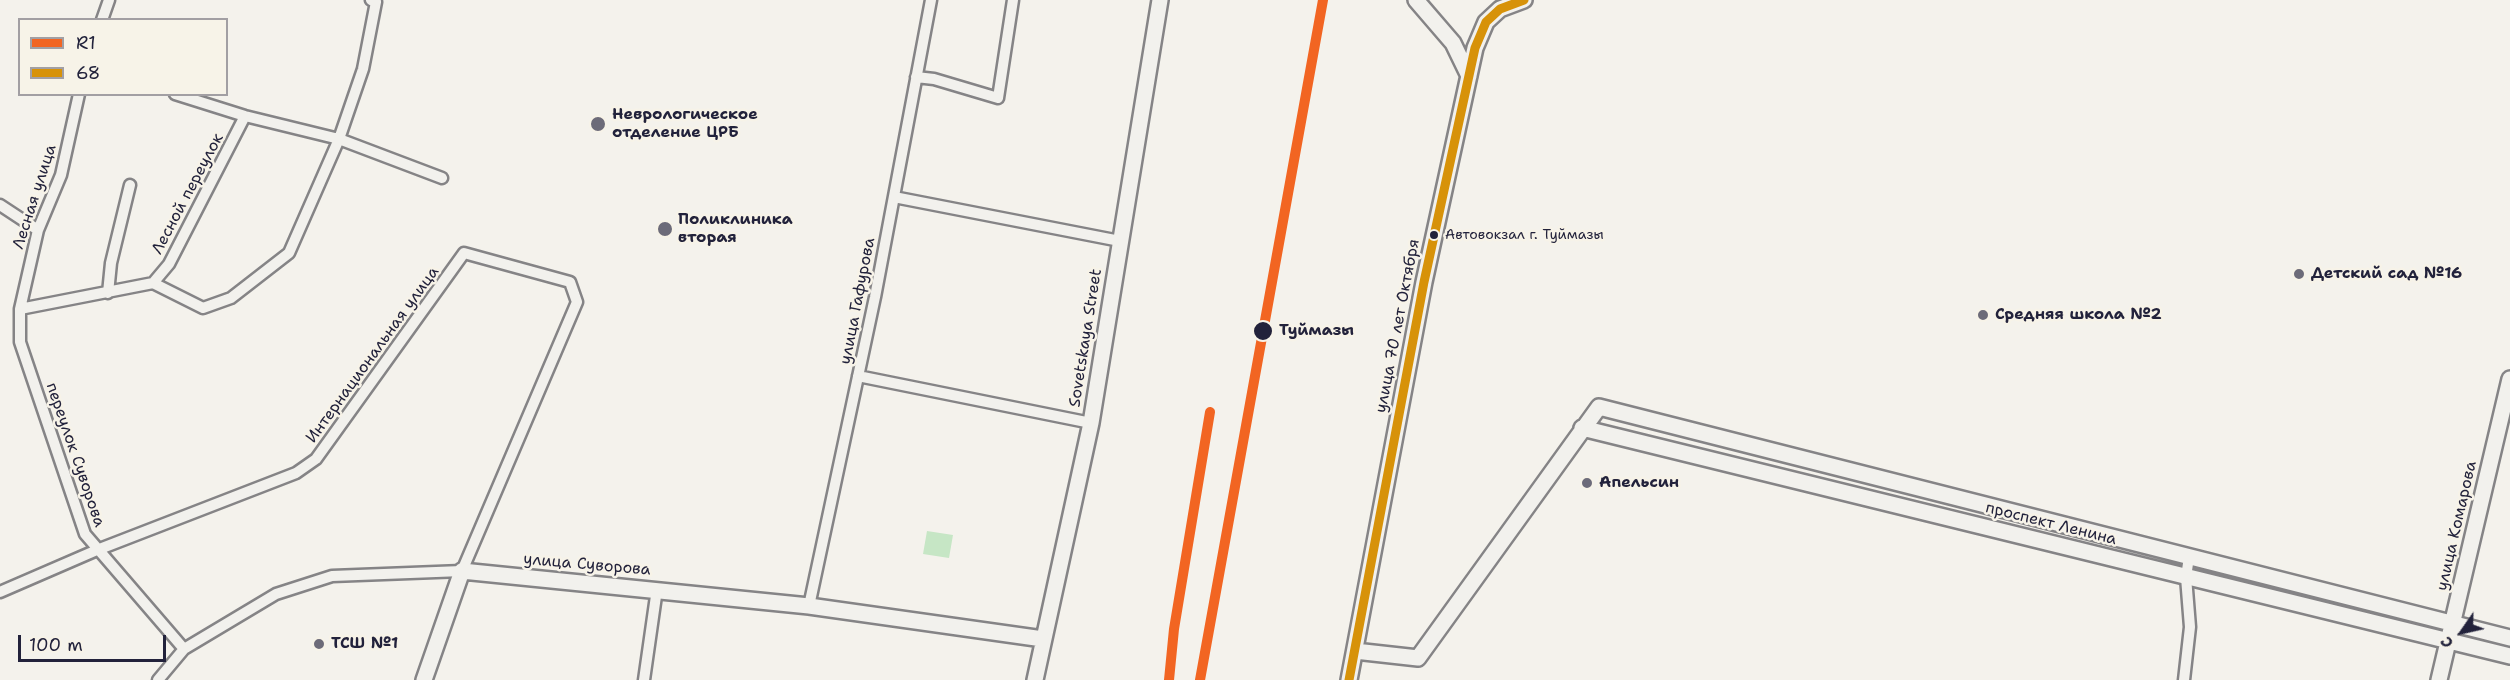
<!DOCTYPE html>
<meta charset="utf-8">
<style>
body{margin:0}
#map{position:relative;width:2510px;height:680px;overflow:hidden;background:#f4f2ec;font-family:"Shantell Sans",sans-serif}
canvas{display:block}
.legend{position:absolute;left:18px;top:18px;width:210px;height:78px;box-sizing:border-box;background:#f7f3e8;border:2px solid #a29fa3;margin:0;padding:8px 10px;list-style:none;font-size:18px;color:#22223b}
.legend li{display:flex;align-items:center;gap:12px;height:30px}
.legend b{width:30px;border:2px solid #a29fa3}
.north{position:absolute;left:2432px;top:602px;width:60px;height:60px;-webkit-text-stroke:4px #f7f3e8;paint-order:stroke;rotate:236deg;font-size:16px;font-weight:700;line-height:24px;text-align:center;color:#22223b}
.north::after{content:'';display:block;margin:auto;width:21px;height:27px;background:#22223b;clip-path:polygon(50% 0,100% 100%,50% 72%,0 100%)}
.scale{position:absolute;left:18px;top:635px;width:148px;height:27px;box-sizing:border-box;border:3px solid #22223b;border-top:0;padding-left:8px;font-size:18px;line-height:21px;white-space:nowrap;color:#22223b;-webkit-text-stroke:4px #f7f3e8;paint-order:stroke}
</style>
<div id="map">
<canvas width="2510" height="680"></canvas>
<ul class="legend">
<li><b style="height:8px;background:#f26522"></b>R1</li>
<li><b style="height:8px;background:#d79209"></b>68</li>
</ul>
<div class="north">С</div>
<div class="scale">100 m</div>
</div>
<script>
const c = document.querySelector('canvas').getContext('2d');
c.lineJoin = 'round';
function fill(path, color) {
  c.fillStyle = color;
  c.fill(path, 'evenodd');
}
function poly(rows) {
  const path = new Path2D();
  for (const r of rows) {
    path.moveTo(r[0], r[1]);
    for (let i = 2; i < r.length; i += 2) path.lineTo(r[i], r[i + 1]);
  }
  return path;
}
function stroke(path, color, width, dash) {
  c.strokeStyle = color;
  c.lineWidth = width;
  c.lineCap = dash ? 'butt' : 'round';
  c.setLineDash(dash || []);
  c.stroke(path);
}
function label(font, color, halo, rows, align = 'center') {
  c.font = font + ' "Shantell Sans",sans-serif';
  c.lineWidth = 5;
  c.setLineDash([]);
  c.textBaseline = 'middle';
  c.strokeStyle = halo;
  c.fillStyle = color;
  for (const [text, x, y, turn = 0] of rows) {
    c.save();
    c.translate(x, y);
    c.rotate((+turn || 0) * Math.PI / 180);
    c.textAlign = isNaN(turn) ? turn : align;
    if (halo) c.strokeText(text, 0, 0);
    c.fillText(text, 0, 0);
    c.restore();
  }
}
const green = poly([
 [927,531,953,535,949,558,923,554]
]);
const street = poly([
 [102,20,109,0],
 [916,77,934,79,998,98,1013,0],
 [79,94,61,175,38,230,20,309,20,342,85,534,184,649],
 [175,94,245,116,339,139,442,178],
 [894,197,1120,241],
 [0,205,38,230],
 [153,283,169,264,245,116],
 [108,293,111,263,130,185],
 [20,309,153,283,203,308,231,298,289,253,339,139,363,69,376,2,371,0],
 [858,376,1091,423],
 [0,592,97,550,296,473,316,459,464,253,570,282,577,302,462,571,332,576,276,594,184,649,158,680],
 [809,606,875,297,931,0],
 [644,680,657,589],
 [2184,680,2190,627,2186,577,2189,557]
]);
const secondary = poly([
 [1416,0,1453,43,1469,76],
 [1582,428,2510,656],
 [1355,651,1418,658,1599,407,2510,638],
 [424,680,462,571,809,606,1043,639],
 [1035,680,1091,423,1160,0],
 [1349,680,1424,282,1475,48,1486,22,1500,9,1524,0],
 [2439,680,2510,379]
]);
const bus1 = poly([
 [1349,680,1424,282,1475,48,1486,22,1500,9,1524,0]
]);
const rail1 = poly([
 [1169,680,1174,629,1210,412],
 [1200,680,1323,0]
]);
const markers = [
 [598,124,8,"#6c6b79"],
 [665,229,8,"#6c6b79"],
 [1434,235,5,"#22223b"],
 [2299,274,6,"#6c6b79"],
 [1983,315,6,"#6c6b79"],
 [1263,331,10,"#22223b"],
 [1587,483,6,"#6c6b79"],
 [319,644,6,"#6c6b79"]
];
const busNames = [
 ["Автовокзал г. Туймазы",1445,235]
];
const poiNames = [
 ["Неврологическое",612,115],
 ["отделение ЦРБ",612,133],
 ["Поликлиника",678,220],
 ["вторая",678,238],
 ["Детский сад №16",2311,274],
 ["Средняя школа №2",1995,315],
 ["Апельсин",1599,483],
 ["ТСШ №1",331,644]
];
const streetNames = [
 ["Лесной переулок",188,194,-62],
 ["Лесная улица",35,197,-72],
 ["улица Гафурова",858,301,-79],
 ["улица 70 лет Октября",1398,326,-79],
 ["Sovetskaya Street",1086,338,-81],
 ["Интернациональная улица",373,355,-54],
 ["переулок Суворова",75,455,71],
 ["проспект Ленина",2051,524,14],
 ["улица Комарова",2457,526,-77],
 ["улица Суворова",587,565,5]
];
const stopNames = [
 ["Туймазы",1279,331]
];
fill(green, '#c6e6c5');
stroke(street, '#858486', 15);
stroke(secondary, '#858486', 20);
stroke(street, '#f2f1ed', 10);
stroke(secondary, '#f2f1ed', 15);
stroke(bus1, '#d79209', 9);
stroke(rail1, '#f26522', 10);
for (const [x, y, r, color] of markers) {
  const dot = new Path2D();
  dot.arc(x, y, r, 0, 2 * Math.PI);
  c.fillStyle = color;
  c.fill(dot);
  stroke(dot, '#f7f3e8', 2);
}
label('14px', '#22223b', '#f7f3e8', busNames, 'left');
label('bold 16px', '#22223b', '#f7f3e8', poiNames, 'left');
label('16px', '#22223b', '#f7f3e8', streetNames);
label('bold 16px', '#22223b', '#f7f3e8', stopNames, 'left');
</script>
